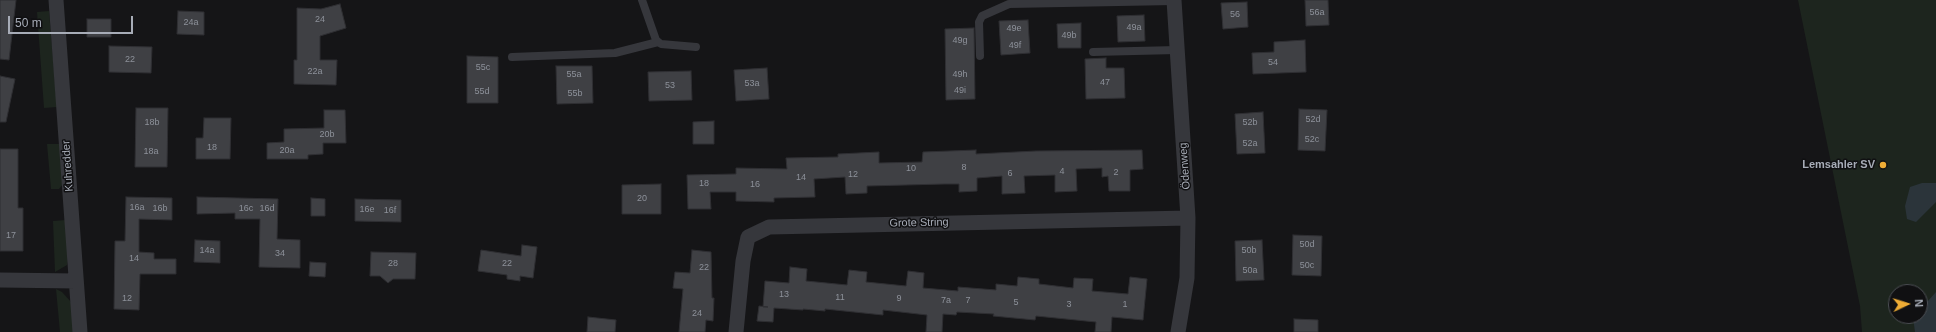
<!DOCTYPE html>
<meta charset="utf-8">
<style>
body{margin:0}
#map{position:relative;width:1936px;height:332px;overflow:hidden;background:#151517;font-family:Arial,sans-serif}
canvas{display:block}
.north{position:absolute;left:1888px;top:284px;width:40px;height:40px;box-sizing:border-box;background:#101012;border:1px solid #4c4e54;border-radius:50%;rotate:86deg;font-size:11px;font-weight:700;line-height:16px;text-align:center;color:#a7acb7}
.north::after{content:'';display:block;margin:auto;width:14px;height:18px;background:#eeac35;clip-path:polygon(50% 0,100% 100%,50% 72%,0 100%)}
.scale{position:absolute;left:8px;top:16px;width:125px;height:18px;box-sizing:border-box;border:2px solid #a7acb7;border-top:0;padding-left:5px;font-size:12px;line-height:14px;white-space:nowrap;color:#a7acb7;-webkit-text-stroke:3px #101012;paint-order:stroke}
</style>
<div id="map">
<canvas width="1936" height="332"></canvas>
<div class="north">N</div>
<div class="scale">50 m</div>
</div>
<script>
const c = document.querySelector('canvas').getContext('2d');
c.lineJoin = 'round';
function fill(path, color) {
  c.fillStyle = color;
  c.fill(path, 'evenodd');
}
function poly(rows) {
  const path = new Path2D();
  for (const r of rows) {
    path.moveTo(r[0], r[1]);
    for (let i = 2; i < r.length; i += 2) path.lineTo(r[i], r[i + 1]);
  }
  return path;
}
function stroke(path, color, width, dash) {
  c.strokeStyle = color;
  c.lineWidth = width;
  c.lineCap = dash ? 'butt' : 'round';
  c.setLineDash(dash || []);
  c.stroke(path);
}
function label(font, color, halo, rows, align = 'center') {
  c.font = font + ' Arial,sans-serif';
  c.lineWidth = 3;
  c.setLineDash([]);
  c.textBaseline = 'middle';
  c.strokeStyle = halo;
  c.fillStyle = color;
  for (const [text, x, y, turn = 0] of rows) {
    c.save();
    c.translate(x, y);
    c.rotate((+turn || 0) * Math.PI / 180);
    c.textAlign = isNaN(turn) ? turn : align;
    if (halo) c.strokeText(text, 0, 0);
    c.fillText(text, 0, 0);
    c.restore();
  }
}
const green = poly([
 [1798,0,1936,0,1936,332,1862,332,1860,306],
 [1896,292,1920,292,1920,316,1896,316],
 [49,11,57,107,44,108,37,12],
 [47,144,60,144,63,184,59,189,51,189],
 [66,220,68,259,67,265,55,272,53,221],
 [56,289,62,292,71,302,74,332,60,332]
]);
const water = poly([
 [1922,183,1936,183,1936,202,1916,222,1907,219,1905,206,1910,187],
 [1936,292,1936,332,1915,332,1913,317,1920,316,1920,310]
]);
const building = poly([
 [0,0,16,0,9,60,0,59,0,0],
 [1305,0,1328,0,1329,25,1306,26,1305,0],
 [1247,2,1248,27,1223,29,1221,3,1247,2],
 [340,4,346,28,320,36,320,60,337,60,336,85,294,84,294,60,297,60,297,8,321,9,340,4],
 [178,11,204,12,204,35,177,34,178,11],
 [1144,15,1145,41,1118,42,1117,16,1144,15],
 [87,19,111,19,111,37,87,37,87,19],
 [1028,20,1030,53,1001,55,999,21,1028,20],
 [1081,23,1081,48,1058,48,1057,24,1081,23],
 [974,28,975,99,946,100,945,29,974,28],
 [1305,40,1306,72,1253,74,1252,53,1274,52,1274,42,1305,40],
 [109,46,152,47,151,73,109,72,109,46],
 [467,56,498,57,498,103,467,103,467,56],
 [1106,58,1106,68,1124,68,1125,98,1086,99,1085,59,1106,58],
 [556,66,592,66,593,103,557,104,556,66],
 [767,68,769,99,736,101,734,70,767,68],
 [691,71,692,100,649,101,648,72,691,71],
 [0,76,15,79,6,122,0,122,0,76],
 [136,108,168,108,167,167,135,167,136,108],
 [1299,109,1327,110,1325,151,1298,150,1299,109],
 [324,110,345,110,346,143,323,143,323,154,308,155,308,159,267,159,267,143,284,142,284,129,324,128,324,110],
 [1263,112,1265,153,1237,154,1235,114,1263,112],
 [204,118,231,118,230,159,196,159,196,138,203,138,204,118],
 [714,121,714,144,693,144,693,122,714,121],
 [0,149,18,149,18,208,23,208,23,251,0,251,0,149],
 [976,150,976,154,1036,151,1142,150,1143,169,1130,170,1130,191,1109,191,1108,176,1102,177,1102,168,1076,169,1077,191,1055,192,1055,175,1024,176,1025,193,1002,194,1002,176,977,178,977,191,959,192,959,184,944,184,867,186,867,193,846,194,845,177,814,179,815,197,774,198,774,202,736,201,736,192,710,192,711,209,688,209,687,175,736,174,736,168,787,169,786,158,838,157,838,154,879,152,879,163,922,162,923,152,976,150],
 [661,184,661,214,622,214,622,185,661,184],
 [126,197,172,198,172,220,139,219,139,252,154,253,154,259,176,259,176,274,140,274,139,310,114,309,115,241,125,241,126,197],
 [197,197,278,199,277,239,300,240,300,268,259,267,260,219,235,219,235,213,197,214,197,197],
 [311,198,325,199,325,216,311,216,311,198],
 [355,199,401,200,401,222,355,221,355,199],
 [1293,235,1322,236,1321,276,1292,275,1293,235],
 [195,240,220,241,220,263,194,262,195,240],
 [1262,240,1264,280,1236,281,1235,241,1262,240],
 [522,245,537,247,533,278,520,276,520,281,507,279,507,275,478,271,481,250,521,256,522,245],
 [692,250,711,252,712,298,714,298,713,321,706,320,705,332,679,332,683,289,673,288,675,272,690,273,692,250],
 [371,252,416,253,415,279,393,279,388,283,380,276,370,276,371,252],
 [310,262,326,263,325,277,309,276,310,262],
 [790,267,807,269,806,281,847,285,849,270,867,272,866,282,906,286,908,271,924,273,923,288,958,291,958,287,996,290,996,284,1017,286,1018,277,1039,279,1039,284,1073,288,1074,278,1093,279,1092,291,1128,294,1130,277,1147,279,1143,320,1112,317,1111,332,1095,332,1096,322,1036,316,1035,320,993,316,994,314,957,312,956,315,943,314,942,332,926,332,927,315,883,310,883,315,825,309,825,311,803,309,803,310,774,308,773,322,757,321,759,306,768,307,763,307,765,281,789,283,790,267],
 [588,317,616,320,615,332,587,332,588,317],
 [1294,319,1318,320,1318,332,1294,332,1294,319]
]);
const service = poly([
 [642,0,656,40,661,44,696,47],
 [1093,52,1177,50],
 [980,56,979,22,982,16,1009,4,1174,1],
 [512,57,615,53,658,42]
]);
const minor = poly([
 [56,0,80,332],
 [1174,0,1188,218,1187,278,1178,332],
 [0,280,76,281],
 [736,332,743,261,748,237,769,227,1188,218]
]);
const markers = [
 [1883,165,4,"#eeac35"]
];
const numberNames = [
 ["56a",1317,13],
 ["56",1235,15],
 ["24",320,20],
 ["24a",191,23],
 ["49a",1134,28],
 ["49e",1014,29],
 ["49b",1069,36],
 ["49g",960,41],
 ["49f",1015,46],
 ["22",130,60],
 ["54",1273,63],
 ["55c",483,68],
 ["22a",315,72],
 ["55a",574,75],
 ["49h",960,75],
 ["47",1105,83],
 ["53a",752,84],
 ["53",670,86],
 ["49i",960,91],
 ["55d",482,92],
 ["55b",575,94],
 ["52d",1313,120],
 ["18b",152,123],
 ["52b",1250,123],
 ["20b",327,135],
 ["52c",1312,140],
 ["52a",1250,144],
 ["18",212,148],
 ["20a",287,151],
 ["18a",151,152],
 ["8",964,168],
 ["10",911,169],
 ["4",1062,172],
 ["2",1116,173],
 ["6",1010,174],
 ["12",853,175],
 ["14",801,178],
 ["18",704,184],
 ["16",755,185],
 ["20",642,199],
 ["16a",137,208],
 ["16b",160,209],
 ["16c",246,209],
 ["16d",267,209],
 ["16e",367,210],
 ["16f",390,211],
 ["17",11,236],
 ["50d",1307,245],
 ["14a",207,251],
 ["50b",1249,251],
 ["34",280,254],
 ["14",134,259],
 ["28",393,264],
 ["22",507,264],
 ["50c",1307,266],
 ["22",704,268],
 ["50a",1250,271],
 ["13",784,295],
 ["11",840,298],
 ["12",127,299],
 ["9",899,299],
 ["7a",946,301],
 ["7",968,301],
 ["5",1016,303],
 ["3",1069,305],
 ["1",1125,305],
 ["24",697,314]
];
const poiNames = [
 ["Lemsahler SV",1875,165]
];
const streetNames = [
 ["Kuhredder",68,166,-94],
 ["Ödenweg",1185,166,-94],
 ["Grote String",919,223,-1]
];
fill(green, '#1d251e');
fill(water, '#2b343a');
fill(building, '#3f4044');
stroke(building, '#2f2f33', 1);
stroke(service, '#36373c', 8);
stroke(minor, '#36373c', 15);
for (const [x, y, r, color] of markers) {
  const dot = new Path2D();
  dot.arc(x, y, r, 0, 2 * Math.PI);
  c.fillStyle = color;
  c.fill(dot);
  stroke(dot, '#101012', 1.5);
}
label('9px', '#8d919a', null, numberNames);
label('bold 11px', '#a7acb7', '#101012', poiNames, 'right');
label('11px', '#a7acb7', '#101012', streetNames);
</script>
